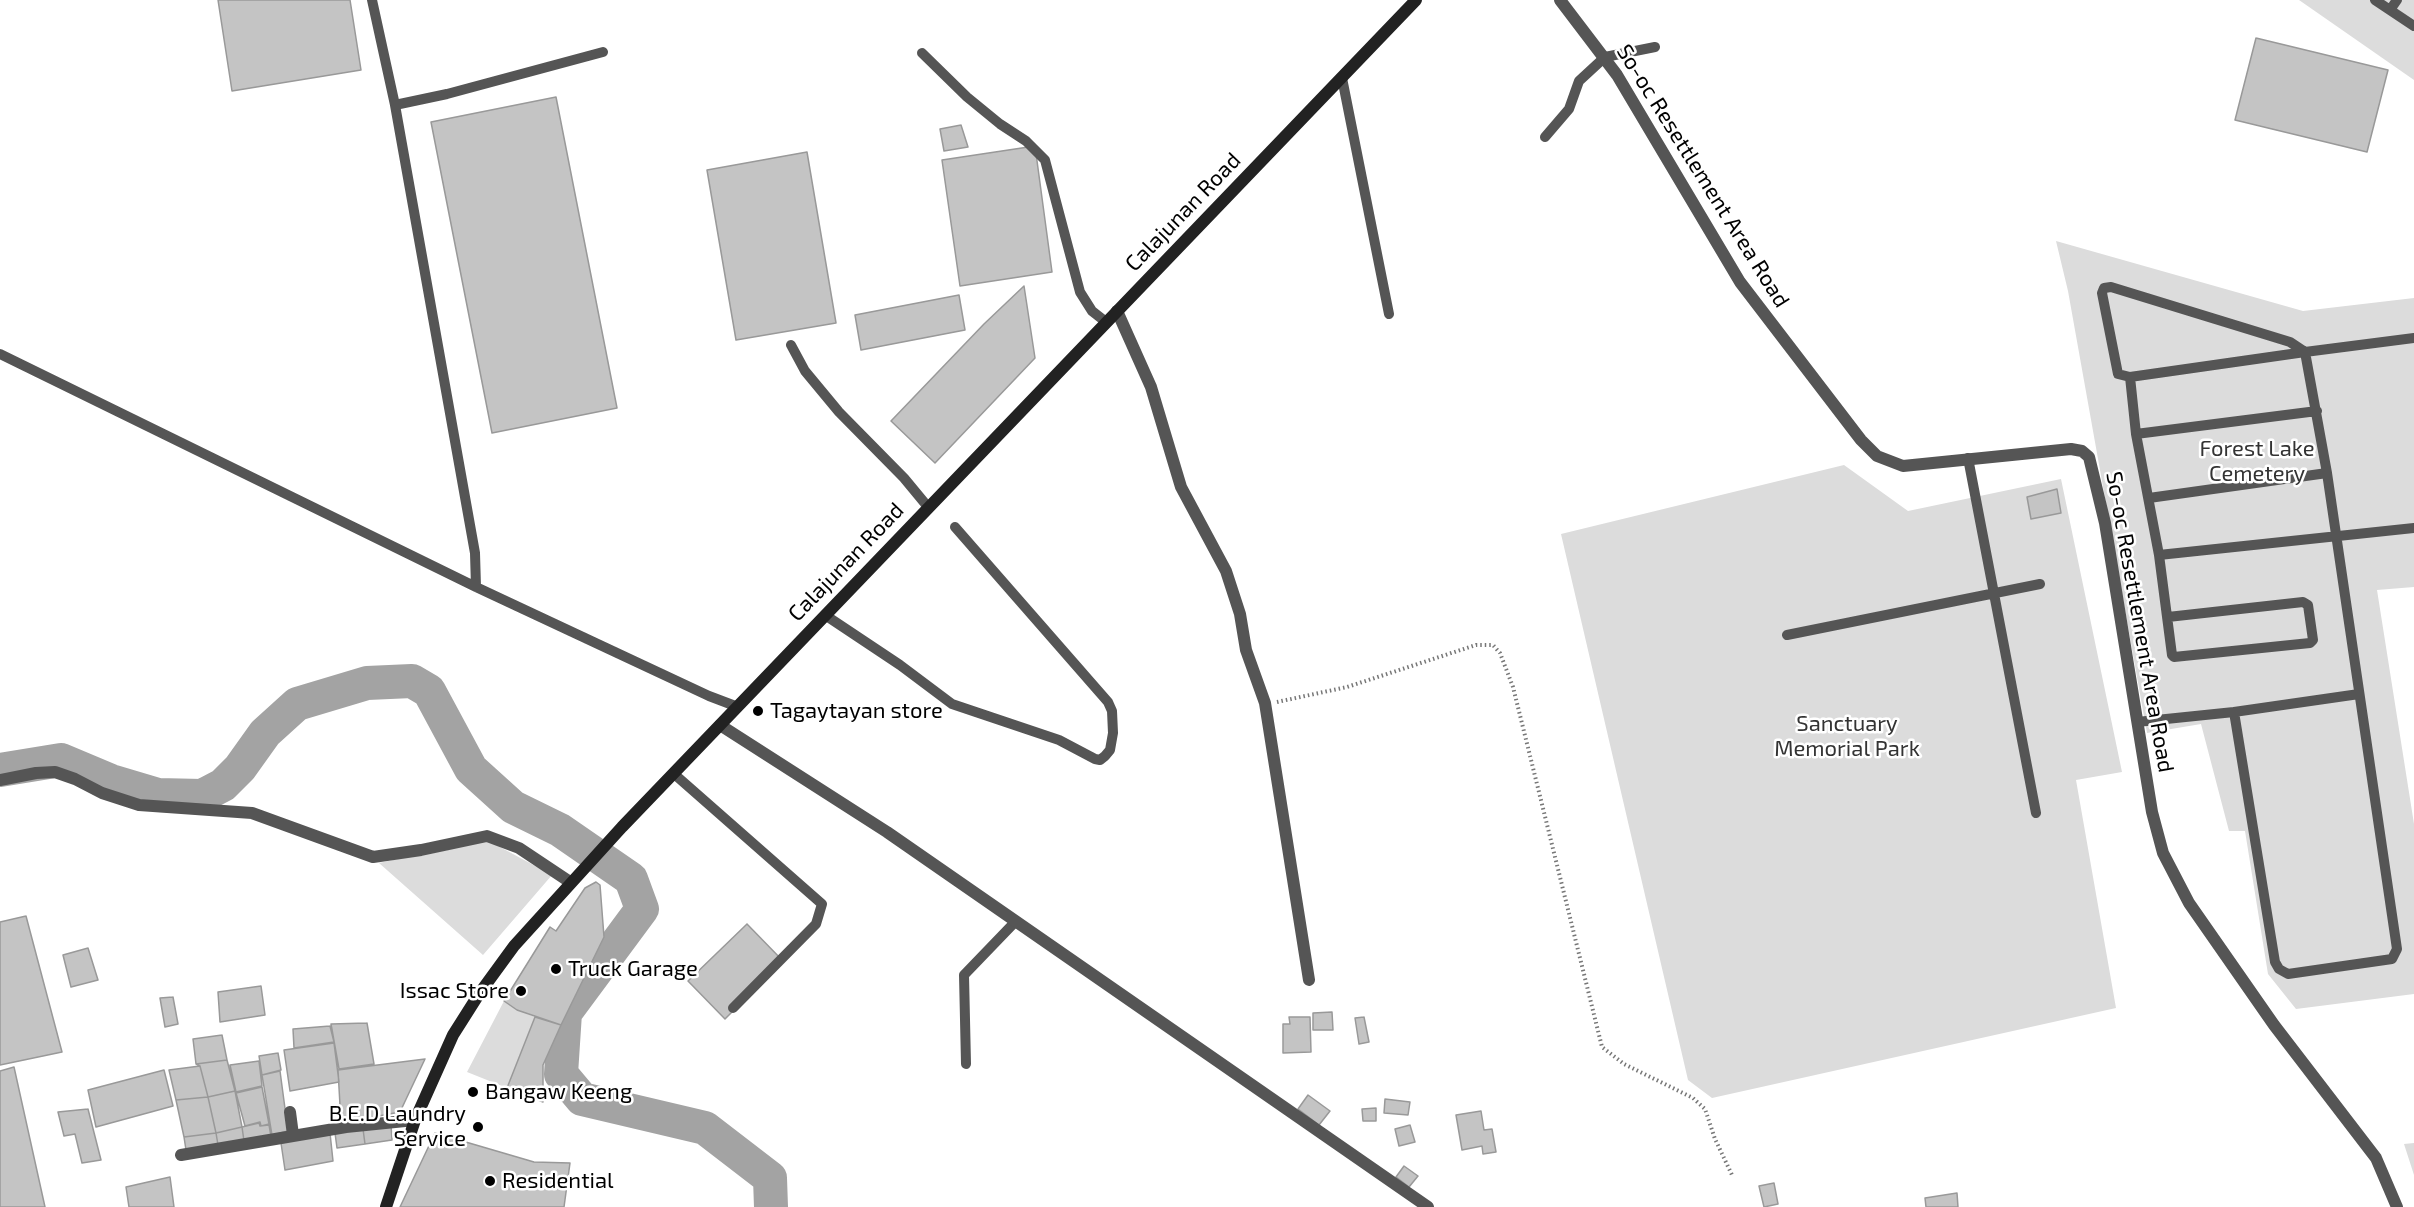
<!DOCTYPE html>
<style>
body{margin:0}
canvas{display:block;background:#fff}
</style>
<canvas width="2414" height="1207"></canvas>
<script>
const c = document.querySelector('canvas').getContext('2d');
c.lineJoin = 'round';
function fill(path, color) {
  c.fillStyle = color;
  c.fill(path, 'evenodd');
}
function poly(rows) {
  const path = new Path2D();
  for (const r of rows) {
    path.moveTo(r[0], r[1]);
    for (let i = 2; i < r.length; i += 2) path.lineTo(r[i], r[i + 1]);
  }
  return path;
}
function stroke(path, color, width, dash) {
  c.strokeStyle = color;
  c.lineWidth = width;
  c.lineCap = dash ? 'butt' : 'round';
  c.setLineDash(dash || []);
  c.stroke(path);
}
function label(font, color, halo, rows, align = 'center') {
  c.font = font + ' "Exo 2",sans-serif';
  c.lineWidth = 5;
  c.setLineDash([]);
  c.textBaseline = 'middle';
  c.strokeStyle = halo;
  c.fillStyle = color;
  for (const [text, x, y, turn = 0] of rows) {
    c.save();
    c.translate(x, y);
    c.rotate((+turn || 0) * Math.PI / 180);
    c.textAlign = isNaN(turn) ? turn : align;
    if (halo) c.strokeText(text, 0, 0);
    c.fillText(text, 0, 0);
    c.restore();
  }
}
const green = poly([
 [2299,0,2414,0,2414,80],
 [2056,241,2303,311,2414,298,2414,587,2377,590,2414,824,2414,994,2296,1009,2268,974,2245,831,2229,831,2201,724,2147,733,2068,291],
 [1844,465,1908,511,2061,479,2122,772,2076,780,2116,1008,1712,1098,1688,1080,1561,534],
 [487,840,552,875,483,955,379,863],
 [504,1001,517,1010,535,1017,507,1088,467,1072],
 [2414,1143,2414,1175,2404,1144]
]);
const river = poly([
 [0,770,61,760,111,781,158,795,202,796,223,785,240,768,265,733,297,704,367,683,412,681,429,691,471,769,513,807,560,830,631,879,642,909,565,1013,561,1074,582,1099,705,1128,770,1178,771,1207]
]);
const building = poly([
 [218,0,350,0,361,70,232,91,218,0],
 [2256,38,2388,70,2367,152,2235,120,2256,38],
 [556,97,617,408,492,433,431,122,556,97],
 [961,125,968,147,944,151,940,129,961,125],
 [1035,146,1052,272,960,286,942,160,1035,146],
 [807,152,836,323,736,340,707,170,807,152],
 [1024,286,1035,358,935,463,891,421,984,324,1024,286],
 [959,295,965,330,861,350,855,315,959,295],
 [2057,489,2061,513,2031,519,2027,497,2057,489],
 [596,882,600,885,604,937,561,1025,517,1010,504,1001,550,927,556,931,585,888,596,882],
 [26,916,62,1052,0,1065,0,922,26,916],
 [747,924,783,961,725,1019,688,981,747,924],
 [88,948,98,980,71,987,63,955,88,948],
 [261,986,265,1015,220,1022,218,992,261,986],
 [173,997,178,1024,165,1027,160,998,173,997],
 [1332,1012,1333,1030,1313,1030,1313,1013,1332,1012],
 [535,1017,561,1025,543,1065,543,1102,507,1088,535,1017],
 [1289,1017,1310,1017,1311,1052,1283,1053,1283,1024,1290,1024,1289,1017],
 [1364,1017,1369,1042,1359,1044,1355,1018,1364,1017],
 [367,1023,374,1064,339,1069,331,1024,367,1023],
 [330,1026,334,1042,294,1048,293,1029,330,1026],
 [222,1035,227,1060,196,1064,193,1039,222,1035],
 [334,1043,339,1082,290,1091,284,1050,334,1043],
 [278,1053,281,1070,262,1075,259,1056,278,1053],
 [425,1059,400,1112,341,1123,338,1070,425,1059],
 [227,1060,235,1091,208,1097,200,1066,196,1064,227,1060],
 [259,1061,262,1086,236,1092,230,1065,259,1061],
 [200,1066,208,1097,176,1100,169,1070,200,1066],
 [14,1067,45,1207,0,1207,0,1071,14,1067],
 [164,1070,173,1106,96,1127,88,1090,164,1070],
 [280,1071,288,1131,272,1135,262,1075,280,1071],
 [262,1087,269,1124,261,1126,260,1122,245,1126,236,1093,262,1087],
 [235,1091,242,1127,216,1133,208,1097,235,1091],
 [1308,1095,1330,1111,1319,1125,1298,1109,1308,1095],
 [208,1097,216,1133,184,1137,176,1100,208,1097],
 [1385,1099,1410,1102,1408,1115,1384,1113,1385,1099],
 [1376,1108,1376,1121,1363,1121,1362,1109,1376,1108],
 [88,1109,101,1160,82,1163,75,1134,64,1136,58,1112,88,1109],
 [1481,1111,1484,1130,1492,1129,1496,1152,1483,1154,1482,1146,1462,1150,1456,1115,1481,1111],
 [259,1123,260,1126,269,1125,271,1136,244,1141,242,1127,259,1123],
 [391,1125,392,1140,365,1144,363,1129,391,1125],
 [1410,1125,1415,1142,1399,1146,1395,1129,1410,1125],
 [242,1127,244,1141,218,1145,216,1133,242,1127],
 [363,1129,365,1144,337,1148,335,1133,363,1129],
 [216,1133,218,1145,186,1150,184,1137,216,1133],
 [330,1133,333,1161,285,1170,281,1143,330,1133],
 [435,1133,534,1162,570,1163,564,1207,400,1207,435,1133],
 [1404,1166,1418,1176,1409,1187,1396,1177,1404,1166],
 [170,1177,174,1207,129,1207,126,1187,170,1177],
 [1774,1183,1778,1204,1764,1207,1759,1186,1774,1183],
 [1957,1193,1958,1207,1926,1207,1925,1198,1957,1193]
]);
const path = poly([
 [1277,702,1347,687,1476,645,1493,645,1500,653,1513,687,1602,1047,1624,1064,1693,1098,1705,1109,1715,1139,1732,1175]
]);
const service = poly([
 [372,0,395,105],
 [2375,0,2414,26],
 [2390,10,2397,0],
 [922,53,967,97,1000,124,1026,141,1045,160,1080,292,1092,311,1106,322],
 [1342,78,1389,314],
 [1545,137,1569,109,1579,81,1605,57,1655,47],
 [791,345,805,371,839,412,904,478,928,507],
 [0,354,476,587,709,696,738,707],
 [2130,377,2305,352,2327,473,2397,949,2392,959,2288,974,2279,969,2275,962,2234,712],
 [2136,434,2317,411],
 [1968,458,2036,813],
 [2149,498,2327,473],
 [2159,555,2414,528],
 [476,587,475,553,395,105,447,94,603,52],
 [825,615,900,665,952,704,1059,740,1095,759,1100,760,1105,756,1110,750,1113,733,1112,711,1108,702,955,527],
 [2168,617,2303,602,2308,605,2313,640,2310,643,2174,657,2172,655,2159,555,2136,434,2130,377,2118,374,2102,293,2104,288,2111,287,2290,342,2305,352,2414,338],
 [1787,635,2040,584],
 [2137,722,2234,712,2359,694],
 [673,773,822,904,816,924,733,1008],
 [966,1064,964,975,1016,921]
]);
const minor = poly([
 [1117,311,1151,387,1181,487,1226,571,1240,614,1246,650,1265,703,1309,980],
 [720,725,887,832,1428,1207],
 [0,780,36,773,55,772,75,779,102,793,139,805,252,813,373,857,421,850,487,836,519,848,570,882],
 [290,1112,293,1135],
 [181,1155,346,1127,415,1120]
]);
const tertiary = poly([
 [1560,0,1617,75,1740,282,1861,440,1877,456,1903,466,2071,449,2082,451,2089,457,2105,523,2152,812,2163,853,2189,903,2274,1025,2376,1158,2397,1207]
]);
const secondary = poly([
 [386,1207,415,1120,453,1035,479,994,514,946,622,827,1416,0]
]);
const markers = [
 [758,711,6,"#000"],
 [556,969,6,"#000"],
 [521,991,6,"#000"],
 [473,1092,6,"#000"],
 [478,1127,6,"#000"],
 [490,1181,6,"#000"]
];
const streetNames = [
 ["So-oc Resettlement Area Road",1703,176,58],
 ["Calajunan Road",1183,212,-46],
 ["Calajunan Road",846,562,-46],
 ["So-oc Resettlement Area Road",2140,622,80]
];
const parkNames = [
 ["Forest Lake",2257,449],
 ["Cemetery",2257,474],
 ["Sanctuary",1847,724],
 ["Memorial Park",1847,749]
];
const poiNames = [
 ["Tagaytayan store",770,711],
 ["Truck Garage",568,969],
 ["Issac Store",509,991,"right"],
 ["Bangaw Keeng",485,1092],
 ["B.E.D Laundry",466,1114,"right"],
 ["Service",466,1139,"right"],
 ["Residential",502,1181]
];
fill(green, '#dcdcdc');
stroke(river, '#a3a3a3', 34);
fill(building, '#c4c4c4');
stroke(building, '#999', 1.5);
stroke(path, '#777', 4, [1.5, 3]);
stroke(service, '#555', 10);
stroke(minor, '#555', 12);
stroke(tertiary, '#555', 12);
stroke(secondary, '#222', 12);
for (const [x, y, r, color] of markers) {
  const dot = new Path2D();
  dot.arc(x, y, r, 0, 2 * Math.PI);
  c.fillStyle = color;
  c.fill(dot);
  stroke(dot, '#fff', 2);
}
label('22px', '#000', '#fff', streetNames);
label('22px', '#333', '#fff', parkNames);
label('22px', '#000', '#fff', poiNames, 'left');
</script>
